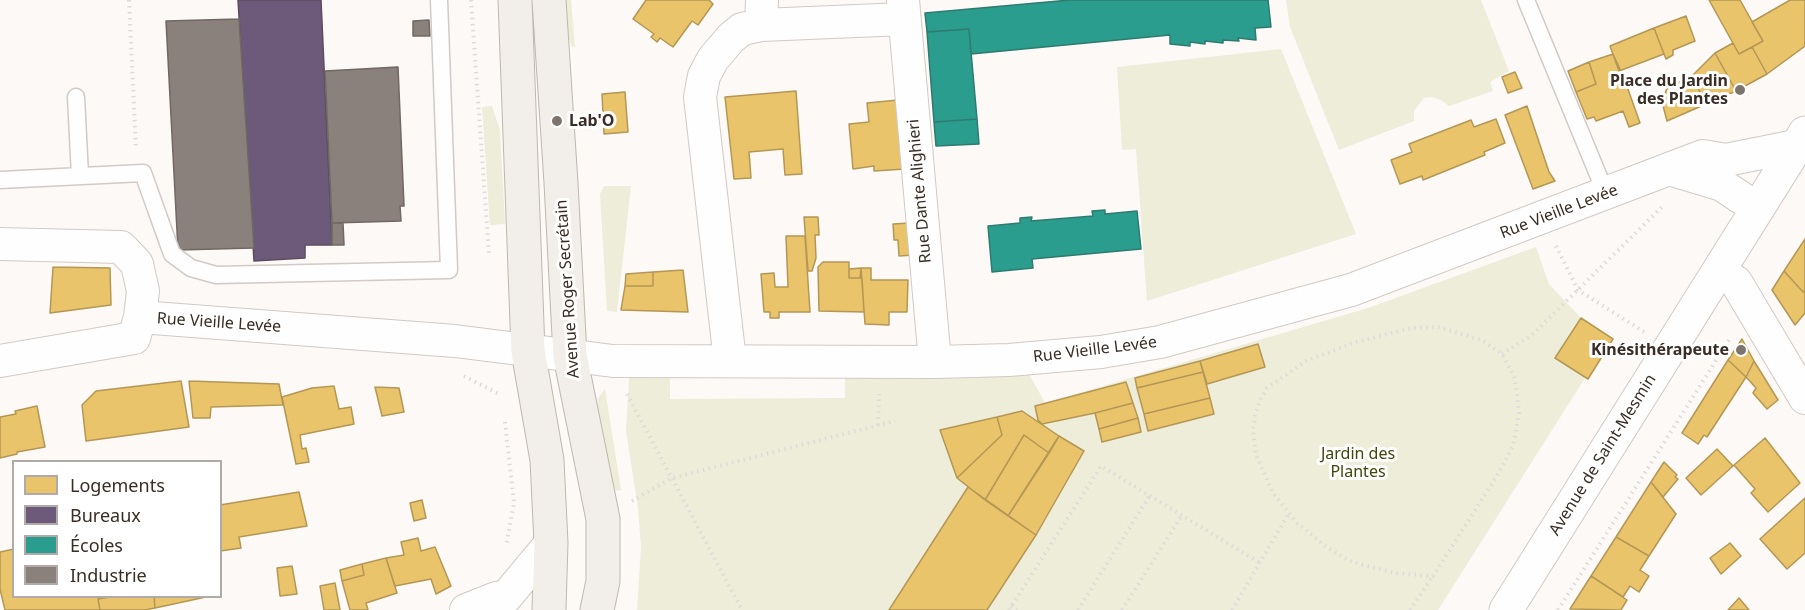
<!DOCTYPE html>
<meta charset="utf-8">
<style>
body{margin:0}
#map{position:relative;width:1805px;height:610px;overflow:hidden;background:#fcf9f7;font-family:"Noto Sans",sans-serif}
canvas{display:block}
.legend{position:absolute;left:12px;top:460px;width:210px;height:138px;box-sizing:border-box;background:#fff;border:2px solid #b0aba8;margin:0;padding:8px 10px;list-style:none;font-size:18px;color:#392d25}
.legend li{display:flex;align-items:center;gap:12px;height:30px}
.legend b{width:30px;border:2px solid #b0aba8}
</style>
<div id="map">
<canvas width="1805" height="610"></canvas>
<ul class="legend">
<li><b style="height:16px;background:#e9c46a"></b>Logements</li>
<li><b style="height:16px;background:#6d597a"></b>Bureaux</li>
<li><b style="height:16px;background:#2a9d8f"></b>Écoles</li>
<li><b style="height:16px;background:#8a817c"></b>Industrie</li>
</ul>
</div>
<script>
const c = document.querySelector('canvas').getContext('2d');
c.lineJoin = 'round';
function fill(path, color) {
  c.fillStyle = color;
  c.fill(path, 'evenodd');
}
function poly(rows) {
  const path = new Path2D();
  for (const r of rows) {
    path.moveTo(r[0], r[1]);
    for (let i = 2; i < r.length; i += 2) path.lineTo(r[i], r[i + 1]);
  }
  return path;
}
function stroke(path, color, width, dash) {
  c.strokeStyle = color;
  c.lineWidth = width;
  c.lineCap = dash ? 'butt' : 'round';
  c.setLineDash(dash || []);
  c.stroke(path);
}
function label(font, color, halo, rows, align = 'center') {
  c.font = font + ' "Noto Sans",sans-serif';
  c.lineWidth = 6;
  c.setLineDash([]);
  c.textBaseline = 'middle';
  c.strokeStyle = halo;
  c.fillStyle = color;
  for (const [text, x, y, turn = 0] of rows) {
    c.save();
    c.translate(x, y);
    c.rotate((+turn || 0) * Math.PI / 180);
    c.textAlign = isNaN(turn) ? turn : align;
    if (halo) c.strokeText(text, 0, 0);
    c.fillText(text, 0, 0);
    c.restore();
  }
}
const green = poly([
 [566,0,571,0,575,47,572,47,567,33],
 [1286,0,1481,0,1509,71,1490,82,1493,91,1449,106,1441,100,1431,97,1424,98,1414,111,1414,121,1339,150,1290,27],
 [1281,49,1356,234,1147,301,1136,149,1122,150,1117,67],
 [492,106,500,130,505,224,490,225,482,107],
 [604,186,631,186,617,312,607,311,600,194],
 [1536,247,1549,284,1581,318,1613,339,1588,379,1585,378,1438,610,637,610,641,547,638,508,626,431,629,377,670,376,670,399,845,398,845,375,1028,372,1045,403,1368,308],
 [605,389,621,490,615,491,596,412,598,398]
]);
const homes = poly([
 [646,0,709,0,713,4,698,25,692,21,673,47,660,38,657,42,651,37,654,34,633,19,646,0],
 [1709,0,1740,0,1763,41,1739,54,1709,0],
 [1790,0,1805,0,1805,46,1767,74,1752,47,1763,41,1752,22,1790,0],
 [1686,16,1695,41,1673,50,1673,55,1666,59,1654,28,1686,16],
 [1654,28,1664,54,1619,71,1610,46,1654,28],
 [1733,43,1739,54,1752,47,1767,74,1736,91,1715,53,1733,43],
 [1715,53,1736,91,1706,104,1692,76,1715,53],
 [1613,54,1624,78,1640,123,1629,127,1623,111,1596,121,1594,117,1587,119,1576,92,1596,84,1589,62,1613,54],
 [1589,62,1596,84,1576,92,1568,71,1589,62],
 [1515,72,1522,88,1508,93,1502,77,1515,72],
 [1692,76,1706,104,1667,121,1662,102,1667,88,1692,76],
 [796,91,802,174,785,175,783,149,749,152,751,178,734,179,725,97,796,91],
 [625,92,628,132,604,134,602,94,625,92],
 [898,100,905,169,874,171,874,166,853,169,849,124,869,122,867,103,898,100],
 [1527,106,1549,172,1555,181,1533,189,1505,115,1527,106],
 [1496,119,1505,143,1484,152,1485,155,1423,180,1422,176,1400,184,1391,160,1412,152,1409,144,1471,120,1474,127,1496,119],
 [804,217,818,217,819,235,815,235,816,258,812,271,808,271,804,217],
 [910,223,913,255,899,256,898,240,894,240,893,224,910,223],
 [786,236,805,236,810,312,779,312,779,318,770,318,770,312,764,312,761,274,774,273,775,287,788,287,786,236],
 [1805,239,1805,290,1803,292,1784,271,1805,239],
 [823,262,849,262,849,278,862,278,864,312,819,311,818,267,823,262],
 [53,267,110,268,111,305,50,313,53,267],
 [861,268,871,268,871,280,908,280,907,312,889,312,889,325,865,324,861,268],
 [861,268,860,278,849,278,849,269,861,268],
 [683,270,688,312,621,310,625,286,653,286,653,272,683,270],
 [1784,271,1803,292,1805,290,1805,313,1795,325,1772,290,1784,271],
 [653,272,653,286,625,286,626,274,653,272],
 [1581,318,1613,339,1588,379,1555,358,1581,318],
 [1742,339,1754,361,1746,377,1728,360,1742,339],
 [1258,344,1265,367,1207,384,1200,361,1258,344],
 [1728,360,1746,377,1707,437,1704,435,1698,444,1682,433,1728,360],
 [1200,361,1203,372,1137,388,1135,378,1200,361],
 [1754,361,1778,400,1767,409,1753,393,1756,388,1746,377,1754,361],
 [1203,372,1210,398,1144,414,1137,388,1203,372],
 [181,381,189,427,86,441,82,405,96,391,181,381],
 [189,381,279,384,283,405,211,407,210,418,193,418,189,381],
 [1126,382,1133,403,1095,413,1042,424,1038,420,1035,406,1126,382],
 [334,386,339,409,351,407,354,424,300,435,302,449,306,448,309,462,296,464,282,397,312,388,334,386],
 [375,387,399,388,404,412,382,416,375,387],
 [1210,398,1214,414,1148,431,1144,414,1210,398],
 [1133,403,1138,418,1099,429,1095,413,1133,403],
 [37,406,45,447,17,452,17,454,0,458,0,417,16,414,15,411,37,406],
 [1022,411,1059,436,1049,453,1024,435,985,500,957,478,1002,435,997,417,1022,411],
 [997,417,1002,435,957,478,940,430,997,417],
 [1138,418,1141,432,1102,442,1099,429,1138,418],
 [1024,435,1049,453,1008,516,985,500,1024,435],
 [1059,436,1084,451,1036,535,1008,516,1059,436],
 [1765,438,1800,483,1768,512,1751,493,1755,489,1734,465,1765,438],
 [1717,449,1733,466,1701,495,1686,478,1717,449],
 [1664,462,1677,475,1675,477,1678,479,1663,497,1651,482,1664,462],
 [1651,482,1676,514,1649,556,1616,537,1651,482],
 [968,487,1036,535,987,610,889,610,968,487],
 [299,492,307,526,239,537,241,548,220,551,220,505,299,492],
 [1805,498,1805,553,1787,569,1760,539,1805,498],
 [422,500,426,518,414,521,410,503,422,500],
 [1616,537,1649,556,1640,570,1649,576,1639,592,1630,586,1623,597,1591,576,1616,537],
 [418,538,421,551,435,547,451,586,436,594,431,579,395,586,386,558,404,555,401,542,418,538],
 [1730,543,1741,556,1721,574,1710,558,1730,543],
 [14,549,14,596,115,596,98,599,100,610,5,610,0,589,0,552,14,549],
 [386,558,397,593,366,603,368,610,350,610,342,581,364,575,362,564,386,558],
 [362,564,364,575,342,581,340,570,362,564],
 [292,566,297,594,280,596,277,568,292,566],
 [1591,576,1627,600,1621,610,1570,609,1591,576],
 [335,583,340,610,324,610,320,586,335,583],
 [115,596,154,596,155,608,145,610,100,610,98,599,115,596],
 [154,596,206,596,206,597,155,608,154,596],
 [1739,598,1749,610,1728,610,1739,598]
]);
const offices = poly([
 [238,0,321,0,332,245,305,245,305,258,254,261,238,0]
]);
const schools = poly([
 [1070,0,1268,0,1271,27,1255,28,1256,40,1238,38,1239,41,1223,40,1223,43,1205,41,1205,44,1190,42,1190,46,1170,44,1170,35,971,54,969,29,927,32,925,13,1070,0],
 [969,29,977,119,934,122,927,32,969,29],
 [977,119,979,144,936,146,934,122,977,119],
 [1105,210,1105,214,1137,211,1141,249,1032,259,1033,268,992,272,988,226,1020,223,1020,218,1032,217,1031,221,1093,216,1092,211,1105,210]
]);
const industry = poly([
 [239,19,254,248,178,250,166,21,239,19],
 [429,20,430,36,413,36,413,21,429,20],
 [398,67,404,206,400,206,401,221,332,223,325,71,398,67],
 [332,223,343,223,344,245,332,245,332,223]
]);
const path = poly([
 [129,0,136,149],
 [471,0,489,254],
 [1556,246,1578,290,1644,332],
 [1438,327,1482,340,1502,354,1514,376,1517,393,1519,413,1513,446,1497,476,1433,576,1395,573,1352,562,1328,548,1297,523,1273,493,1256,455,1253,430,1255,416,1260,400,1267,388,1306,361,1356,342,1412,328,1438,327],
 [1502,354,1532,335,1662,207],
 [464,376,501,395],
 [627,394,742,610],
 [505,422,514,503,506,546],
 [878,425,879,394],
 [632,501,672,478,895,421],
 [1011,606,1017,610],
 [1009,610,1101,466,1260,563],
 [1078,610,1150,495],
 [1122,610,1182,515],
 [1232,610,1289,513],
 [1410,610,1433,576],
 [1558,610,1731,337]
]);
const lane = poly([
 [1526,0,1606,194],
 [76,97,80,176],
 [0,180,143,173,172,254,191,268,216,275,449,270,439,0]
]);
const street = poly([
 [762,0,761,25,904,19],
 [903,0,935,362],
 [1669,169,1722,185,1758,209],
 [0,244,121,247,137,264,143,291,140,317,134,338,0,361],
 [1719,272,1736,282,1805,398],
 [140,317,455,341,613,361,935,362,1009,360,1101,352,1160,342,1351,290,1703,156,1726,160,1796,146],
 [730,361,700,97,704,76,713,59,731,38,742,29,761,25],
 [466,610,496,598,506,597,551,543]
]);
const secondary = poly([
 [1506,610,1805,133]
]);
const primary = poly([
 [515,0,528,351,547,460,551,543,549,610],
 [549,0,561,183,570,356,603,519,603,581,597,610]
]);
const markers = [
 [1740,90,6,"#7d746e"],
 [557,121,6,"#7d746e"],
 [1741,350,6,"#7d746e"]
];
const poiNames = [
 ["Place du Jardin",1728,81],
 ["des Plantes",1728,99],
 ["Lab'O",569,121,"left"],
 ["Kinésithérapeute",1729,350]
];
const streetNames = [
 ["Rue Dante Alighieri",920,191,-95],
 ["Rue Vieille Levée",1559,212,-21],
 ["Avenue Roger Secrétain",568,289,-94],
 ["Rue Vieille Levée",219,323,4],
 ["Rue Vieille Levée",1095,350,-7],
 ["Avenue de Saint-Mesmin",1603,455,-58]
];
const parkNames = [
 ["Jardin des",1358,454],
 ["Plantes",1358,472]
];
fill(green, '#ededd9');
fill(homes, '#e9c46a');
stroke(homes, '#b49755', 1.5);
fill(offices, '#6d597a');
stroke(offices, '#5d4c60', 1.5);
fill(schools, '#2a9d8f');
stroke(schools, '#2e7b6f', 1.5);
fill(industry, '#8a817c');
stroke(industry, '#726862', 1.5);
stroke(lane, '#d1cac6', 19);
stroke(street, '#d1cac6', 34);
stroke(secondary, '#d1cac6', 35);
stroke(primary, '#bfb8ad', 35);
stroke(path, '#dddbda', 4, [1.5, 4.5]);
stroke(lane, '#fffefe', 16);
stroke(street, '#fffefe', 32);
stroke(secondary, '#fffefe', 33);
stroke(primary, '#f2eee9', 33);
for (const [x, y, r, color] of markers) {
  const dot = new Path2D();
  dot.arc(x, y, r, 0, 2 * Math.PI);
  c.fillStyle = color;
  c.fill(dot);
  stroke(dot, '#fff', 2);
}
label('bold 16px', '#392d25', '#fff', poiNames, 'right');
label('16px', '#392d25', '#fff', streetNames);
label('16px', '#43460b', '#fff', parkNames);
</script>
